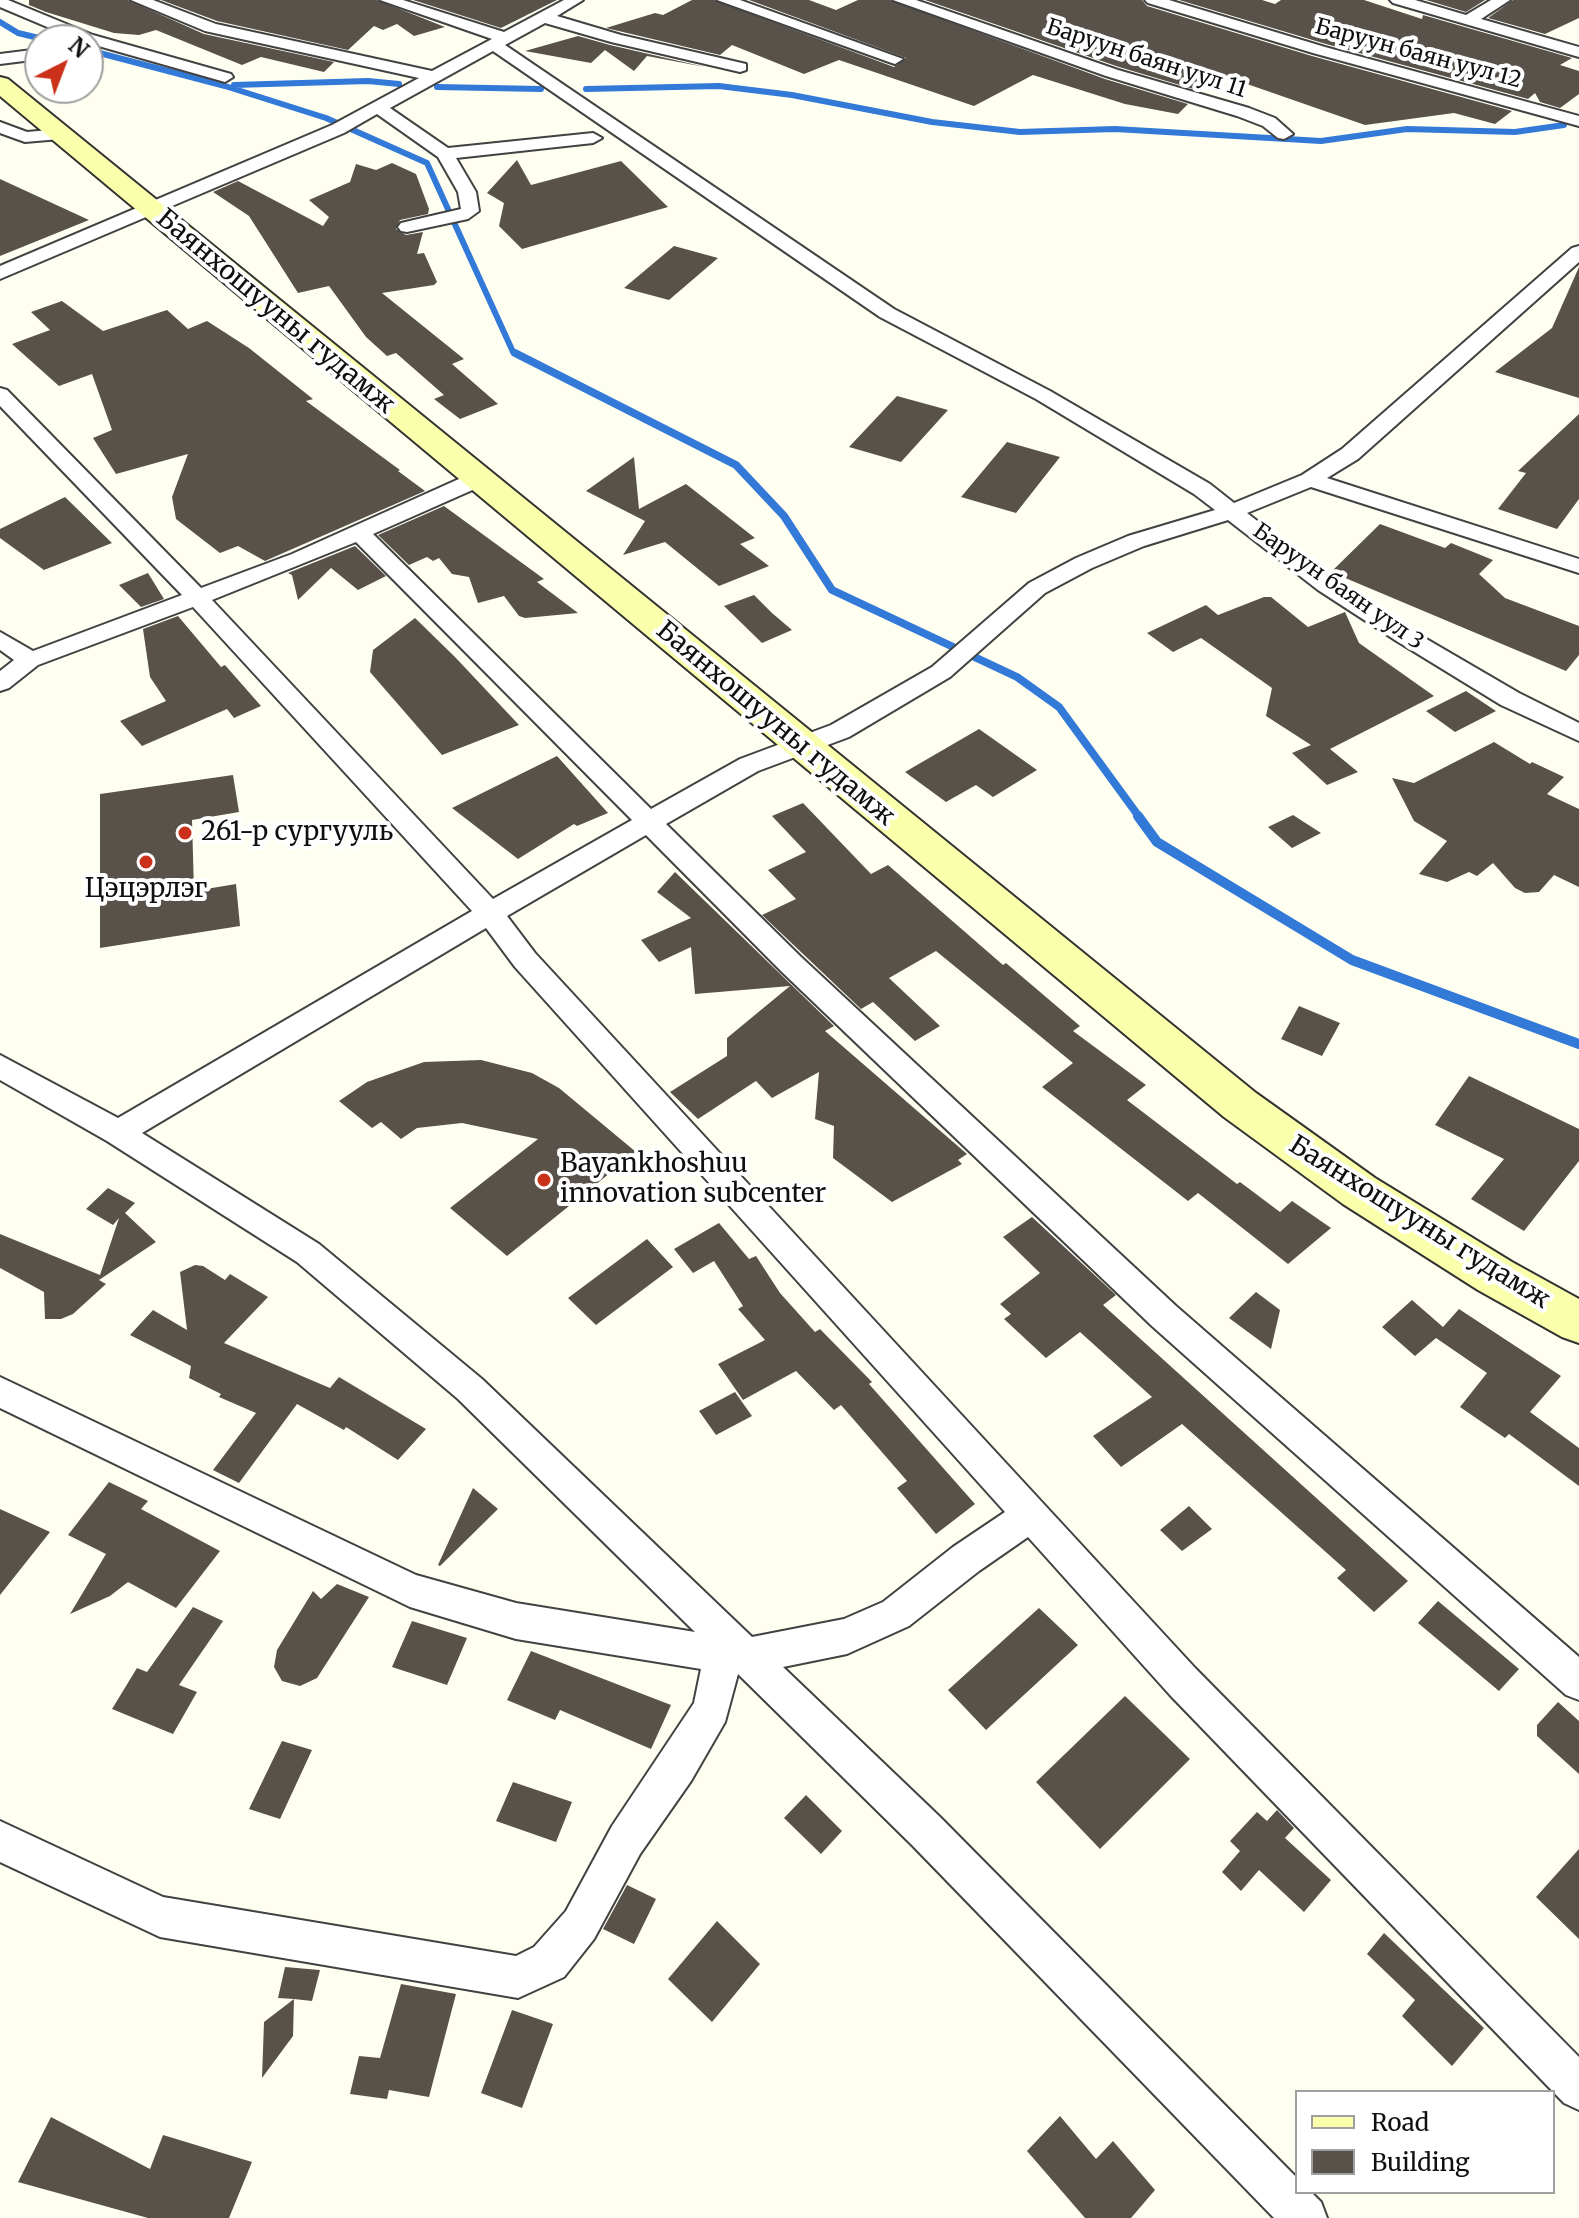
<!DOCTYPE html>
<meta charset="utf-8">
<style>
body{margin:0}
#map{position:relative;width:1579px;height:2218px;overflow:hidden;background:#fffff1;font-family:Merriweather,serif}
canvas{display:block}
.legend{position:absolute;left:1295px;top:2090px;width:260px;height:104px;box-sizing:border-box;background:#fff;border:2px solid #9f9f9f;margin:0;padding:10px 14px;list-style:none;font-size:24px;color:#0f0f0f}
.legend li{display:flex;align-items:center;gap:16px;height:40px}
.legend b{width:40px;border:2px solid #9f9f9f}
.north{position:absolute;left:24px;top:24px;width:80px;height:80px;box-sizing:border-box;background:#fff;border:2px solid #9f9f9f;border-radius:50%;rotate:42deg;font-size:22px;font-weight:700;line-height:32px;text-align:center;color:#0f0f0f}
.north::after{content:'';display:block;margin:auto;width:28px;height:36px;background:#cb301b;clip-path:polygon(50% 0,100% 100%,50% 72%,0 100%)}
</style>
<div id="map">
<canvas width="1579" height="2218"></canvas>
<ul class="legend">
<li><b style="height:10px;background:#faffac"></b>Road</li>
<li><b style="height:22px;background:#59524a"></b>Building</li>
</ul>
<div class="north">N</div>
</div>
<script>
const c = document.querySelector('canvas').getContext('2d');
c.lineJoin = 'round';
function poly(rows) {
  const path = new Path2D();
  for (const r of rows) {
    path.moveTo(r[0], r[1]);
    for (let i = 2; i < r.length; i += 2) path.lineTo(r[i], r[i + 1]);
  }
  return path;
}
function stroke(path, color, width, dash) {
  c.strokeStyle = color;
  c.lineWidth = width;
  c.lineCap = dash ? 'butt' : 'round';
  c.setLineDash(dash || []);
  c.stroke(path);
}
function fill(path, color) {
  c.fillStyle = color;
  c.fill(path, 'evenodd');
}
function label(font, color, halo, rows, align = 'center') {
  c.font = font + ' Merriweather,serif';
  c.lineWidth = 8;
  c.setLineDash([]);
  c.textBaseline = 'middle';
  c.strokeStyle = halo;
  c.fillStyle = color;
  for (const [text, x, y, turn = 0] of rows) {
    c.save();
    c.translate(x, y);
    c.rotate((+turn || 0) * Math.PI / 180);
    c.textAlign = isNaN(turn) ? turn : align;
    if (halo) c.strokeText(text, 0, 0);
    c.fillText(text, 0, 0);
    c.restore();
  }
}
const streamFar2 = poly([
 [0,22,18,33,47,40],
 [88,50,225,86,326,118,427,163,513,352,519,355],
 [234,85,368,81,399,84],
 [437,87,541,89],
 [586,89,719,86,792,95,932,122,1020,132,1115,129,1321,141,1407,129,1515,132,1564,125]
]);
const streamFar1 = poly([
 [515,353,736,465,784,516,832,590,1017,677,1059,707,1140,818]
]);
const stream = poly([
 [1138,816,1157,842,1352,960,1579,1044]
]);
const building = poly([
 [29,0,128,0,204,34,334,62,324,72,261,57,242,65,156,30,139,35,114,33,46,12,29,5],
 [161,0,377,0,445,27,414,36,397,24,383,30,374,26,348,50,217,21],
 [413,0,557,0,501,28],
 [692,0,714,0,894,67,906,58,749,0,809,0,836,10,858,0,890,0,1105,79,1188,104,1178,114,1125,104,1033,75,974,106,839,60,804,74,732,45,720,55,606,28,655,13,663,15],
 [925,0,1142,0,1147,6,1312,56,1512,111,1495,124,1454,113,1365,125,1224,76,1214,76,1200,91,1119,67],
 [1179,0,1262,0,1275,4,1281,0,1364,0,1422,19,1423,15,1572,58,1560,65,1579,71,1579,94,1560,108,1540,102,1535,93,1528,99,1326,44],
 [1426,0,1485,0,1466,12],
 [1513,0,1579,0,1579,18,1545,34,1488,18],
 [578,36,610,45,705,67,647,56,634,71,605,50,591,63,525,51],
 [517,160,531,185,621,161,668,207,522,249,499,226,504,203,487,193],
 [392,163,416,174,429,209,428,214,400,220,396,229,406,235,423,232,417,254,424,253,437,282,434,285,382,293,464,359,452,364,498,404,460,419,434,399,444,395,396,353,387,356,366,337,329,286,298,293,249,216,213,192,238,181,323,226,329,217,309,200,350,182,356,164,376,170],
 [0,179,89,220,0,256],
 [674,246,718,258,669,300,624,288],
 [1579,267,1579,398,1495,372,1552,328],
 [62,301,103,331,167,310,188,329,207,321,249,348,313,399,306,401,400,470,398,471,425,491,265,561,238,546,220,553,176,519,172,497,188,454,116,474,93,438,112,430,92,374,59,386,12,344,50,330,31,312],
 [897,396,948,410,901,462,849,447],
 [1579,414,1579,499,1557,529,1498,509,1526,473,1518,471],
 [1007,442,1060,457,1016,513,961,497],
 [634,457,639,509,686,484,755,538,740,544,769,566,719,586,665,542,623,555,645,521,586,491],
 [65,497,112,543,44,570,0,538,0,529],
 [444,506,544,579,537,582,578,613,525,618,519,616,504,596,478,603,469,577,452,574,439,558,433,561,427,557,409,565,378,535],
 [1380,524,1445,548,1451,543,1493,560,1479,574,1505,598,1579,626,1579,655,1566,671,1331,572],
 [355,546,386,576,358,590,331,568,298,600,292,575,288,573],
 [148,573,164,599,141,607,119,585],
 [754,595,772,613,792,630,762,643,724,606],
 [1264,597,1271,597,1308,627,1345,612,1359,643,1434,696,1330,749,1358,772,1327,785,1292,753,1311,745,1266,716,1272,688,1201,638,1173,652,1147,633,1206,605,1218,615],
 [178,616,221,667,225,665,261,706,234,718,227,709,142,746,120,721,166,701,150,677,143,629],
 [415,618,455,657,519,725,442,755,370,672,373,650],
 [1466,691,1496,711,1455,732,1426,711],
 [979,729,1037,770,993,797,976,785,946,802,905,772],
 [1494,742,1530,764,1532,762,1564,777,1547,794,1579,809,1579,887,1554,875,1539,892,1525,893,1515,888,1493,863,1477,876,1469,872,1447,882,1419,874,1447,841,1414,821,1392,778,1414,783],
 [557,756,608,813,577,826,574,824,518,859,452,808],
 [233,775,239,812,192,820,194,891,236,884,240,926,100,948,100,794],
 [803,803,871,874,888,865,1003,965,1006,963,1080,1026,1073,1031,1146,1085,1127,1100,1237,1184,1240,1182,1280,1212,1292,1201,1331,1228,1288,1264,1198,1193,1188,1201,1042,1087,1073,1063,936,951,889,978,940,1026,915,1041,873,1002,861,1009,762,915,796,899,768,870,806,852,772,816],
 [1293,815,1321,833,1292,848,1268,827],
 [675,872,834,1026,825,1031,967,1154,958,1160,962,1164,892,1202,833,1158,834,1126,815,1119,819,1072,772,1098,756,1081,698,1119,670,1092,727,1056,727,1038,790,986,695,994,691,947,659,962,641,940,691,918,657,892],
 [1299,1006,1340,1023,1322,1056,1281,1039],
 [481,1060,532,1073,559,1088,636,1152,507,1256,450,1208,538,1139,462,1123,417,1128,401,1139,381,1122,372,1128,339,1101,367,1082,424,1062],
 [1469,1076,1579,1129,1579,1161,1524,1231,1471,1199,1504,1159,1435,1125],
 [108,1188,135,1203,125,1213,156,1242,99,1280,106,1284,73,1314,61,1319,45,1319,44,1292,0,1268,0,1234,100,1275,119,1218,113,1225,86,1209],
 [1032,1217,1116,1295,1103,1305,1408,1581,1374,1612,1337,1578,1346,1570,1182,1424,1121,1467,1093,1436,1152,1397,1080,1332,1046,1358,1004,1319,1011,1314,1000,1304,1040,1273,1003,1237],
 [719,1223,749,1259,756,1256,780,1293,815,1332,820,1329,872,1382,869,1384,975,1504,936,1534,897,1488,907,1481,841,1405,834,1410,796,1371,743,1400,718,1364,765,1340,738,1309,743,1306,714,1261,693,1273,674,1249],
 [647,1239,673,1267,596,1325,568,1298],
 [195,1265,203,1266,225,1280,230,1274,268,1297,224,1343,330,1388,339,1377,426,1429,398,1460,346,1427,344,1430,297,1404,239,1483,213,1470,256,1413,219,1397,221,1394,189,1378,191,1366,130,1335,153,1310,187,1330,180,1272],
 [1256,1292,1280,1310,1271,1349,1229,1318],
 [1412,1300,1443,1327,1459,1309,1561,1376,1530,1412,1579,1448,1579,1486,1509,1434,1505,1438,1460,1407,1487,1373,1436,1338,1415,1356,1382,1327],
 [735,1392,752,1416,716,1435,699,1411],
 [109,1482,148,1501,141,1509,220,1551,176,1608,128,1582,110,1596,70,1614,106,1554,68,1535],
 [473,1488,498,1509,440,1566,438,1565],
 [1189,1506,1212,1529,1182,1551,1160,1530],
 [0,1509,50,1532,0,1595],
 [337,1584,369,1597,317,1678,300,1686,282,1681,274,1667,277,1650,313,1591,321,1599],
 [1438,1601,1519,1669,1499,1691,1418,1623],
 [193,1607,223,1621,179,1685,197,1692,173,1734,112,1709,137,1668,147,1672],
 [1039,1608,1078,1645,986,1730,948,1690],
 [412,1621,467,1638,447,1685,392,1667],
 [531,1651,671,1705,651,1749,560,1710,555,1720,507,1700],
 [1125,1696,1190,1759,1100,1849,1036,1782],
 [1558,1702,1579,1721,1579,1774,1537,1736,1537,1725],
 [282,1741,312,1750,280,1819,249,1809],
 [513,1782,572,1802,556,1842,496,1821],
 [806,1795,842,1831,821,1854,784,1818],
 [1277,1810,1294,1828,1285,1838,1331,1880,1304,1912,1259,1870,1241,1891,1222,1872,1240,1851,1230,1841,1257,1812,1267,1821],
 [1579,1849,1579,1939,1536,1897],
 [627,1885,656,1899,634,1944,603,1929],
 [717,1921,760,1964,712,2022,668,1979],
 [1384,1933,1484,2028,1452,2066,1402,2016,1415,2000,1367,1954],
 [285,1967,320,1970,312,2001,294,1999,293,2036,262,2078,264,2022,294,1999,278,1998],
 [401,1984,456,1994,429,2097,389,2090,387,2099,350,2094,359,2056,380,2058],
 [512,2010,553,2024,522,2108,481,2093],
 [1060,2116,1096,2159,1113,2141,1155,2190,1131,2218,1085,2218,1027,2151],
 [51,2117,150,2169,163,2135,252,2162,229,2218,148,2218,18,2182]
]);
const street = poly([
 [0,0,8,0,93,35,231,74,233,77,225,82,88,43,88,40,78,40,0,7,0,0],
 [131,0,153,0,216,24,432,71,492,39,380,0,403,0,504,32,564,0,583,0,557,16,621,35,746,64,746,70,740,72,611,42,545,23,505,45,894,309,1050,391,1210,484,1234,503,1302,475,1342,449,1572,248,1579,246,1579,262,1358,459,1327,478,1579,559,1579,573,1311,487,1247,513,1334,580,1411,630,1519,693,1579,723,1579,741,1501,705,1395,640,1318,590,1228,520,1144,546,1092,568,1045,593,950,677,849,737,758,771,666,824,801,957,1176,1306,1579,1657,1579,1700,1566,1695,1152,1326,781,971,646,835,507,916,535,953,1196,1669,1579,2057,1579,2110,1564,2103,1170,1695,1028,1537,979,1571,909,1626,847,1654,783,1667,940,1817,1297,2178,1297,2192,1311,2192,1321,2202,1327,2218,1274,2218,912,1845,738,1674,725,1722,691,1781,640,1854,594,1939,564,1977,518,1998,160,1937,0,1862,0,1821,163,1897,516,1956,534,1947,566,1911,612,1826,694,1703,701,1669,516,1639,410,1607,0,1408,0,1377,416,1575,516,1603,695,1632,458,1399,297,1262,107,1141,0,1080,0,1055,118,1118,472,911,193,607,38,665,9,688,0,691,0,671,14,660,0,650,0,632,33,651,182,595,0,406,0,388,7,390,201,588,292,554,470,474,486,474,489,479,486,484,373,534,651,809,740,759,831,725,932,667,1029,583,1076,558,1128,536,1215,510,1194,494,1036,399,880,317,493,51,390,108,448,148,593,133,602,138,593,143,456,158,476,192,479,211,468,219,407,232,401,231,398,227,401,223,461,209,458,192,438,157,377,114,344,133,0,279,0,266,332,125,419,78,205,31,131,0],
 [356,542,632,820,493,899,212,600,356,542],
 [486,928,515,967,1005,1512,953,1547,883,1602,844,1619,752,1637,482,1379,319,1244,142,1133,486,928],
 [717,0,740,0,903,59,895,64,889,62,717,0],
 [893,0,916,0,1118,70,1249,108,1275,118,1293,134,1284,139,1278,138,1263,126,1237,116,1106,76,893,0],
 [1145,0,1169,0,1325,47,1579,116,1579,126,1313,53,1148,3,1145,0],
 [1390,0,1415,0,1466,15,1491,0,1510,0,1481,19,1579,47,1579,57,1393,3,1390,0],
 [40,49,40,59,0,64,0,54,40,49],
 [0,122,27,132,60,129,69,134,60,139,25,142,0,133,0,122]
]);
const secondary = poly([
 [0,77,8,79,1256,1093,1375,1178,1512,1262,1579,1299,1579,1343,1562,1337,1478,1290,1343,1204,1224,1117,0,96,0,77]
]);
const markers = [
 [185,833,8,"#cb301b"],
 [146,862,8,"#cb301b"],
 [544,1180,8,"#cb301b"]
];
const farStreetnames = [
 ["Баруун баян уул 12",1418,54,15],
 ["Баруун баян уул 11",1146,59,18],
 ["Баруун баян уул 3",1338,587,35]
];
const streetNames = [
 ["Баянхошууны гудамж",275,312,40],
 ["Баянхошууны гудамж",775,724,40],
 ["Баянхошууны гудамж",1419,1223,32]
];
const poiNames = [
 ["261-р сургууль",201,833],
 ["Цэцэрлэг",146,890,"center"],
 ["Bayankhoshuu",560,1165],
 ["innovation subcenter",560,1195]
];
stroke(streamFar2, '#3279d8', 6);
stroke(streamFar1, '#3279d8', 8);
stroke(stream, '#3279d8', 10);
fill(building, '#59524a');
stroke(street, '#424242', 4);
stroke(secondary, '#313131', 4);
fill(street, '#fff');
fill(secondary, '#faffac');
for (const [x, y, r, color] of markers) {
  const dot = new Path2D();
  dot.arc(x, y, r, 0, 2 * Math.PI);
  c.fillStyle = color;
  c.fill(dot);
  stroke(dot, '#fff', 3);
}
label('22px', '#0f0f0f', '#fff', farStreetnames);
label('26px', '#0f0f0f', '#fff', streetNames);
label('26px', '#0f0f0f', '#fff', poiNames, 'left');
</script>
